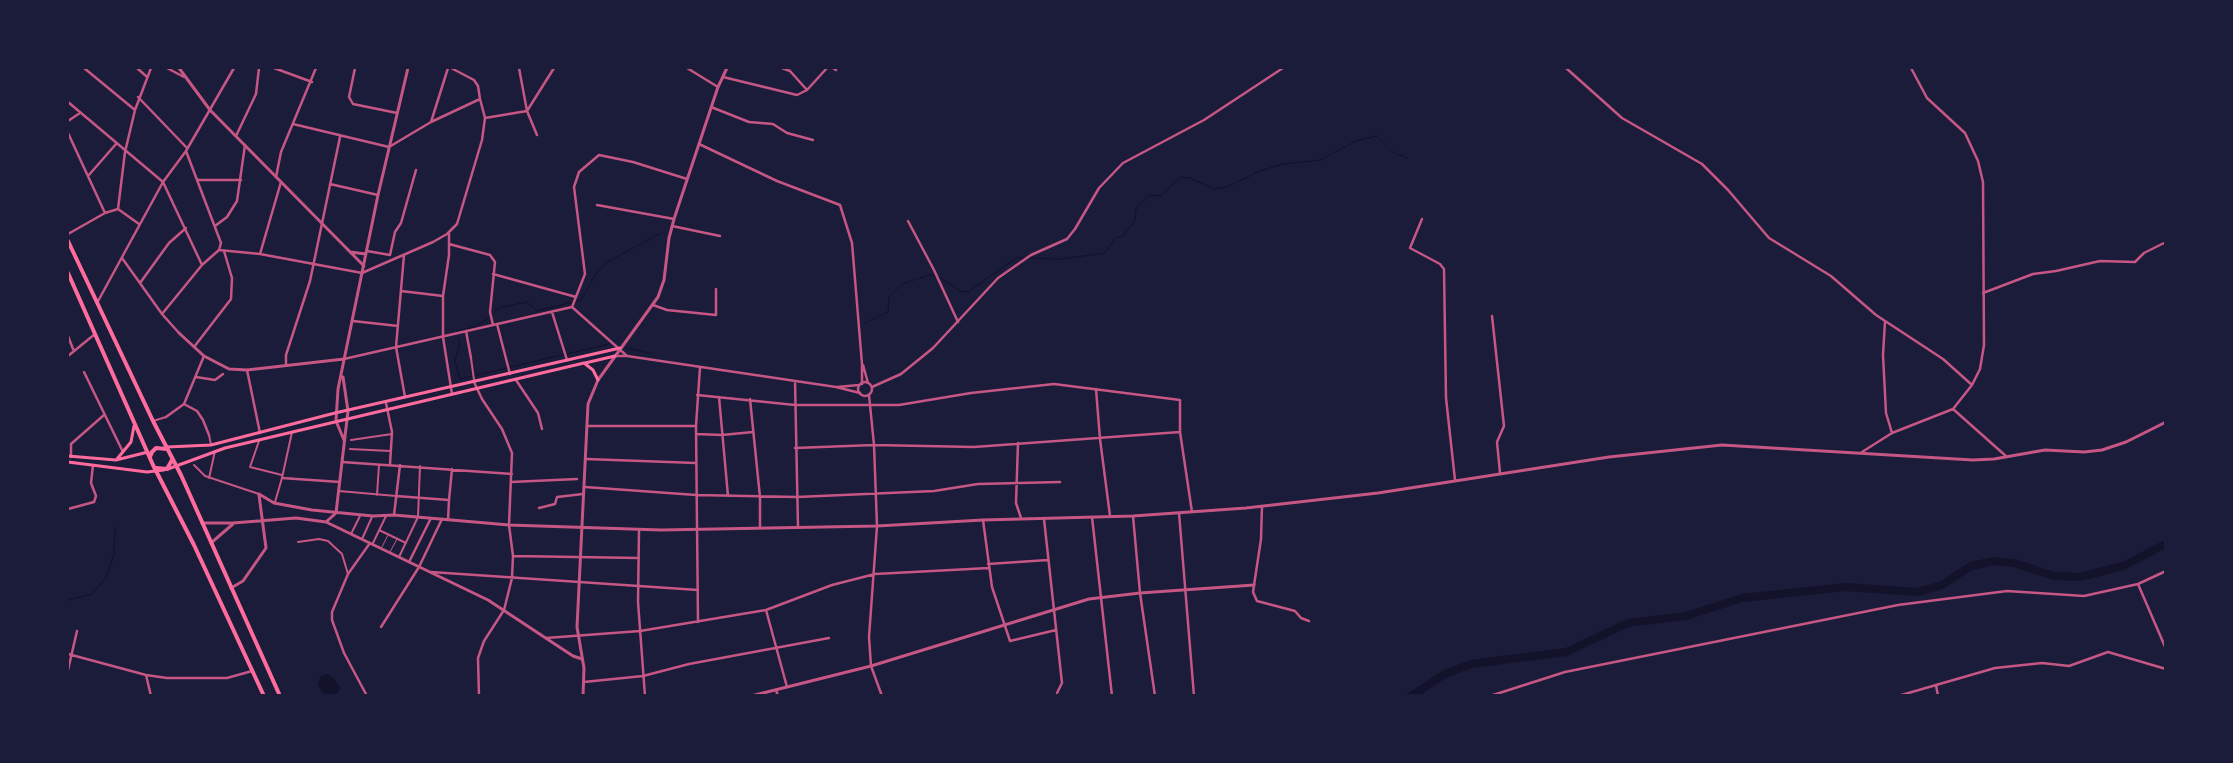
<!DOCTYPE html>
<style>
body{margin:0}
#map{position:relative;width:2233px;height:763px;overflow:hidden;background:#1b1b3a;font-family:Montserrat,sans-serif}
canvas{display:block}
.frame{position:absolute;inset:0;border:69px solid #1b1b3a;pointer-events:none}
</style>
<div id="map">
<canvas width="2233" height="763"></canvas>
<div class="frame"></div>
</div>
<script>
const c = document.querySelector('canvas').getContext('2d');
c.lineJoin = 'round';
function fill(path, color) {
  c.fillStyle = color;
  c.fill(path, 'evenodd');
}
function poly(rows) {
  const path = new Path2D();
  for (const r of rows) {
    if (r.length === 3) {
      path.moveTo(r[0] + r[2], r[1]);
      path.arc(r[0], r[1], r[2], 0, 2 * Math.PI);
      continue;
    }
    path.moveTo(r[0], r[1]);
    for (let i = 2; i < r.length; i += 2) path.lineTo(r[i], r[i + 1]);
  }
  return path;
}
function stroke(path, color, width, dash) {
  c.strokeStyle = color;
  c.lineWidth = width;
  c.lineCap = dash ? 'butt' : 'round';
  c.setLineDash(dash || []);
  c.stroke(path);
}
const water = poly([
 [327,674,334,679,340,687,337,695,325,695,318,685,320,677]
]);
const stream = poly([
 [939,277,960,291,968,292,1016,258,1061,259,1105,253,1115,238,1123,236,1135,220,1136,209,1149,195,1161,196,1180,177,1190,178,1214,189,1227,187,1260,171,1283,164,1320,160,1358,140,1377,136,1393,152,1407,158],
 [494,313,498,308,527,302,537,311,581,300,598,271,609,261,661,233],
 [865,323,888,312,889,297,902,284,929,275,935,276],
 [457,331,474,327,489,318],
 [458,337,460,343,455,361,460,379,609,344],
 [626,348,650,353],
 [68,600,92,594,107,576,114,554,115,528]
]);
const river = poly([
 [1411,696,1445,674,1471,664,1566,652,1628,623,1686,616,1742,598,1845,587,1918,592,1942,585,1971,566,1994,561,2014,563,2054,576,2080,577,2123,566,2166,544]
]);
const service = poly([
 [382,547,388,535],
 [390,552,397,539]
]);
const pedestrian = poly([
 [471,358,474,380],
 [153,421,166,417],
 [209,435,211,445],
 [351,440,392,434],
 [259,441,250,467,282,475],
 [350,449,390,451],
 [194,465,205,476,259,494],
 [209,478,215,451],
 [339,491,396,496],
 [377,495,379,465],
 [275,502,282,478,292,432],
 [379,530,406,543],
 [351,534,360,516],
 [362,539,372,517],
 [298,542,319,539,328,541,342,554,348,574],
 [373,543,386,516],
 [399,557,418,517,420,466]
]);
const minor = poly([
 [84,68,135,110],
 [137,68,146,76],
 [167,68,184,77],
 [274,68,312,82],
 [355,68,349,97,353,104,397,113],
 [451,68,474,80,478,86,480,99],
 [687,68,718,87],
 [782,68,790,71,807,90],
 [833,68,836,70],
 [1566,68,1622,118,1702,164,1728,190,1769,238,1831,276,1876,315,1943,359,1972,385,1953,409,1892,433,1862,452],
 [1911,68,1927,98,1965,133,1978,161,1983,182,1984,345,1980,369,1972,385],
 [723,77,797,95,807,90,827,68],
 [138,97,187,148],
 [68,102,163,182,202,265],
 [711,107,749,122,773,124,787,133,813,140],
 [68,121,80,113],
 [431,122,448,68],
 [293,124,389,147,431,122,480,99,485,118,527,111,519,68],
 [68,133,105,213],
 [537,135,527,111,554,68],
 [236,136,256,94,259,68],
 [699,144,777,181,840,205,852,243,862,364,862,384],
 [88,176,116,144],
 [276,177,281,152,316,68],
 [198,180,241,180],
 [330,184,378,195],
 [597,205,674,219],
 [118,209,125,152,135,110,151,68],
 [118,209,139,224],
 [1422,219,1410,248,1440,264,1444,269,1446,398,1455,480],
 [908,221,934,270,958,322],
 [215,226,227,217,237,201,245,145],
 [672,226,720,236],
 [449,232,449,255,443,296,443,337,452,394],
 [68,234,105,213,118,209],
 [449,244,490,255,495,262,490,312,493,325],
 [219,250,260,254,362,273,433,242,447,234,457,224,482,140,485,118],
 [367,251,390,255],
 [260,254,281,182],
 [390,255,395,232,401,223,416,170],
 [404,255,396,347,405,397],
 [122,258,162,314,179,333],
 [493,274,576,297],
 [140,283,169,243,186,228],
 [401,291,443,296],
 [1983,293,2033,274,2056,271,2100,261,2135,262,2144,253,2166,242],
 [97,303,163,182,186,151,234,68],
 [653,305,667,310,716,315,716,289],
 [552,312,567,360],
 [162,314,202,265,219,250,221,243,186,151],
 [1492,316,1504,426,1497,442,1500,473],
 [353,321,398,326],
 [1885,321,1883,355,1886,413,1892,433],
 [497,324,510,374],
 [466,331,471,358],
 [68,336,73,349],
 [194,347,231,299,232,278,224,251],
 [68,356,95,334],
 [615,356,627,356,836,387,860,393],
 [627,356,572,307,585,274,574,187,579,172,599,155,633,162,687,179],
 [344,359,572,307],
 [286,364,286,355,310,281,340,137],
 [863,365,868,383],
 [247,370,260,433],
 [84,372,123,452],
 [196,377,215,380,223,374],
 [516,380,538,413,542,429],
 [795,381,798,527],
 [474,382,482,399,502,429,512,453,509,525,513,556,512,578,504,610,484,641,478,658,479,696],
 [865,389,7],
 [837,387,859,385],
 [872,387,901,374,933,348,998,278,1031,255,1067,239,1075,229,1099,188,1123,163,1204,120,1283,68],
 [1096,389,1100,439,1110,516],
 [697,395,795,405,899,405,971,393,1054,384,1180,400,1180,432,1192,512],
 [869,395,874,445,877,526,869,637,871,666,882,696],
 [719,397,728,496],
 [750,399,760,497,760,528],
 [386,403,392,432,390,464],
 [184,404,197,411,203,420,209,435],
 [1953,409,2007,457],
 [166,417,184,404,204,356],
 [587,426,696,426],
 [696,434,722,435,753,432],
 [1018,443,1016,503,1021,518],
 [795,448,874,445,974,447,1180,432],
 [71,457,71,444,104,415],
 [586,459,696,463],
 [342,462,512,474],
 [282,478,340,482],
 [511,482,577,479],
 [585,487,696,495,797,497,934,491,978,484,1060,482],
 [396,496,449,500,448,520],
 [449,500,452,469],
 [1262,506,1261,539,1253,592,1257,601,1295,611,1301,618,1309,621],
 [539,508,555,504,557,497,583,494],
 [68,509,94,502,96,496,91,483,93,465],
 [1179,513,1194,696],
 [394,515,400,465],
 [1133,516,1140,593,1155,696],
 [1092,517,1112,696],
 [1044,519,1062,683,1057,693],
 [983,520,992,587,1010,641,1056,630],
 [639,530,638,602,645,696],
 [513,556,639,558],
 [409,562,431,518],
 [988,564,1048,560],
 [431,572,698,590],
 [2138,584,2166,649],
 [766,610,787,687],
 [698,622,696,426,700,367],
 [381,627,419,567,442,519],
 [546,638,640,631,766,610,832,585,875,574,989,568],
 [68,654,146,675,167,678,227,678,252,671],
 [68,670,77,631],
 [146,675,151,696],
 [584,682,643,676,689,664,829,638],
 [1936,685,1938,696],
 [776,690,778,696],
 [367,696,344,653,332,620,332,612,348,574,370,543],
 [1490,696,1565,672,1898,605,2007,591,2084,596,2138,584,2166,571],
 [1898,696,1995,668,2042,663,2069,666,2108,652,2166,669]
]);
const tertiary = poly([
 [179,68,210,110,364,266],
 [350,252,366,254],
 [179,333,204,356,229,369,247,370,344,359],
 [344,440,336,421,338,389,378,195,408,68],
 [259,494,274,503,312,510,373,516,394,515,509,525,661,530,877,526,983,520,1133,516,1246,508,1378,493,1609,457,1722,445,1973,460,1994,459,2045,450,2084,452,2102,450,2126,442,2166,422],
 [326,522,488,600,573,656,582,659],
 [202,523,233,523,296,518,326,522,336,513,348,411,343,377],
 [211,543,233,524],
 [231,588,243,581,266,548,259,495],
 [583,696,584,668,577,627,588,404,598,380,658,297,664,280,669,238,674,219,718,87,727,68],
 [751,696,871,666,1089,599,1140,593,1254,585]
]);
const secondary = poly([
 [585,363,615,356],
 [167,447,211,445,335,413,620,348],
 [68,456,116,460,148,452],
 [117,459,131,442,134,426],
 [68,462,147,472,164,470],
 [168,469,225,448,584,363,593,370,598,380]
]);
const trunk = poly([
 [68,241,153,421,181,475,280,696],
 [68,273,153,465,194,545,264,696],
 [150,457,152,452,156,448,167,449],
 [156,468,167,469,172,460]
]);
fill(water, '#12122b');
stroke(stream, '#12122b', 1);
stroke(river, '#12122b', 8);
stroke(service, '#c65784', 1);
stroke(pedestrian, '#c65784', 2);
stroke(minor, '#c65784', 2.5);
stroke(tertiary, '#c65784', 3);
stroke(secondary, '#ff6b9d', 3);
stroke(trunk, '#ff6b9d', 4);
</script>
